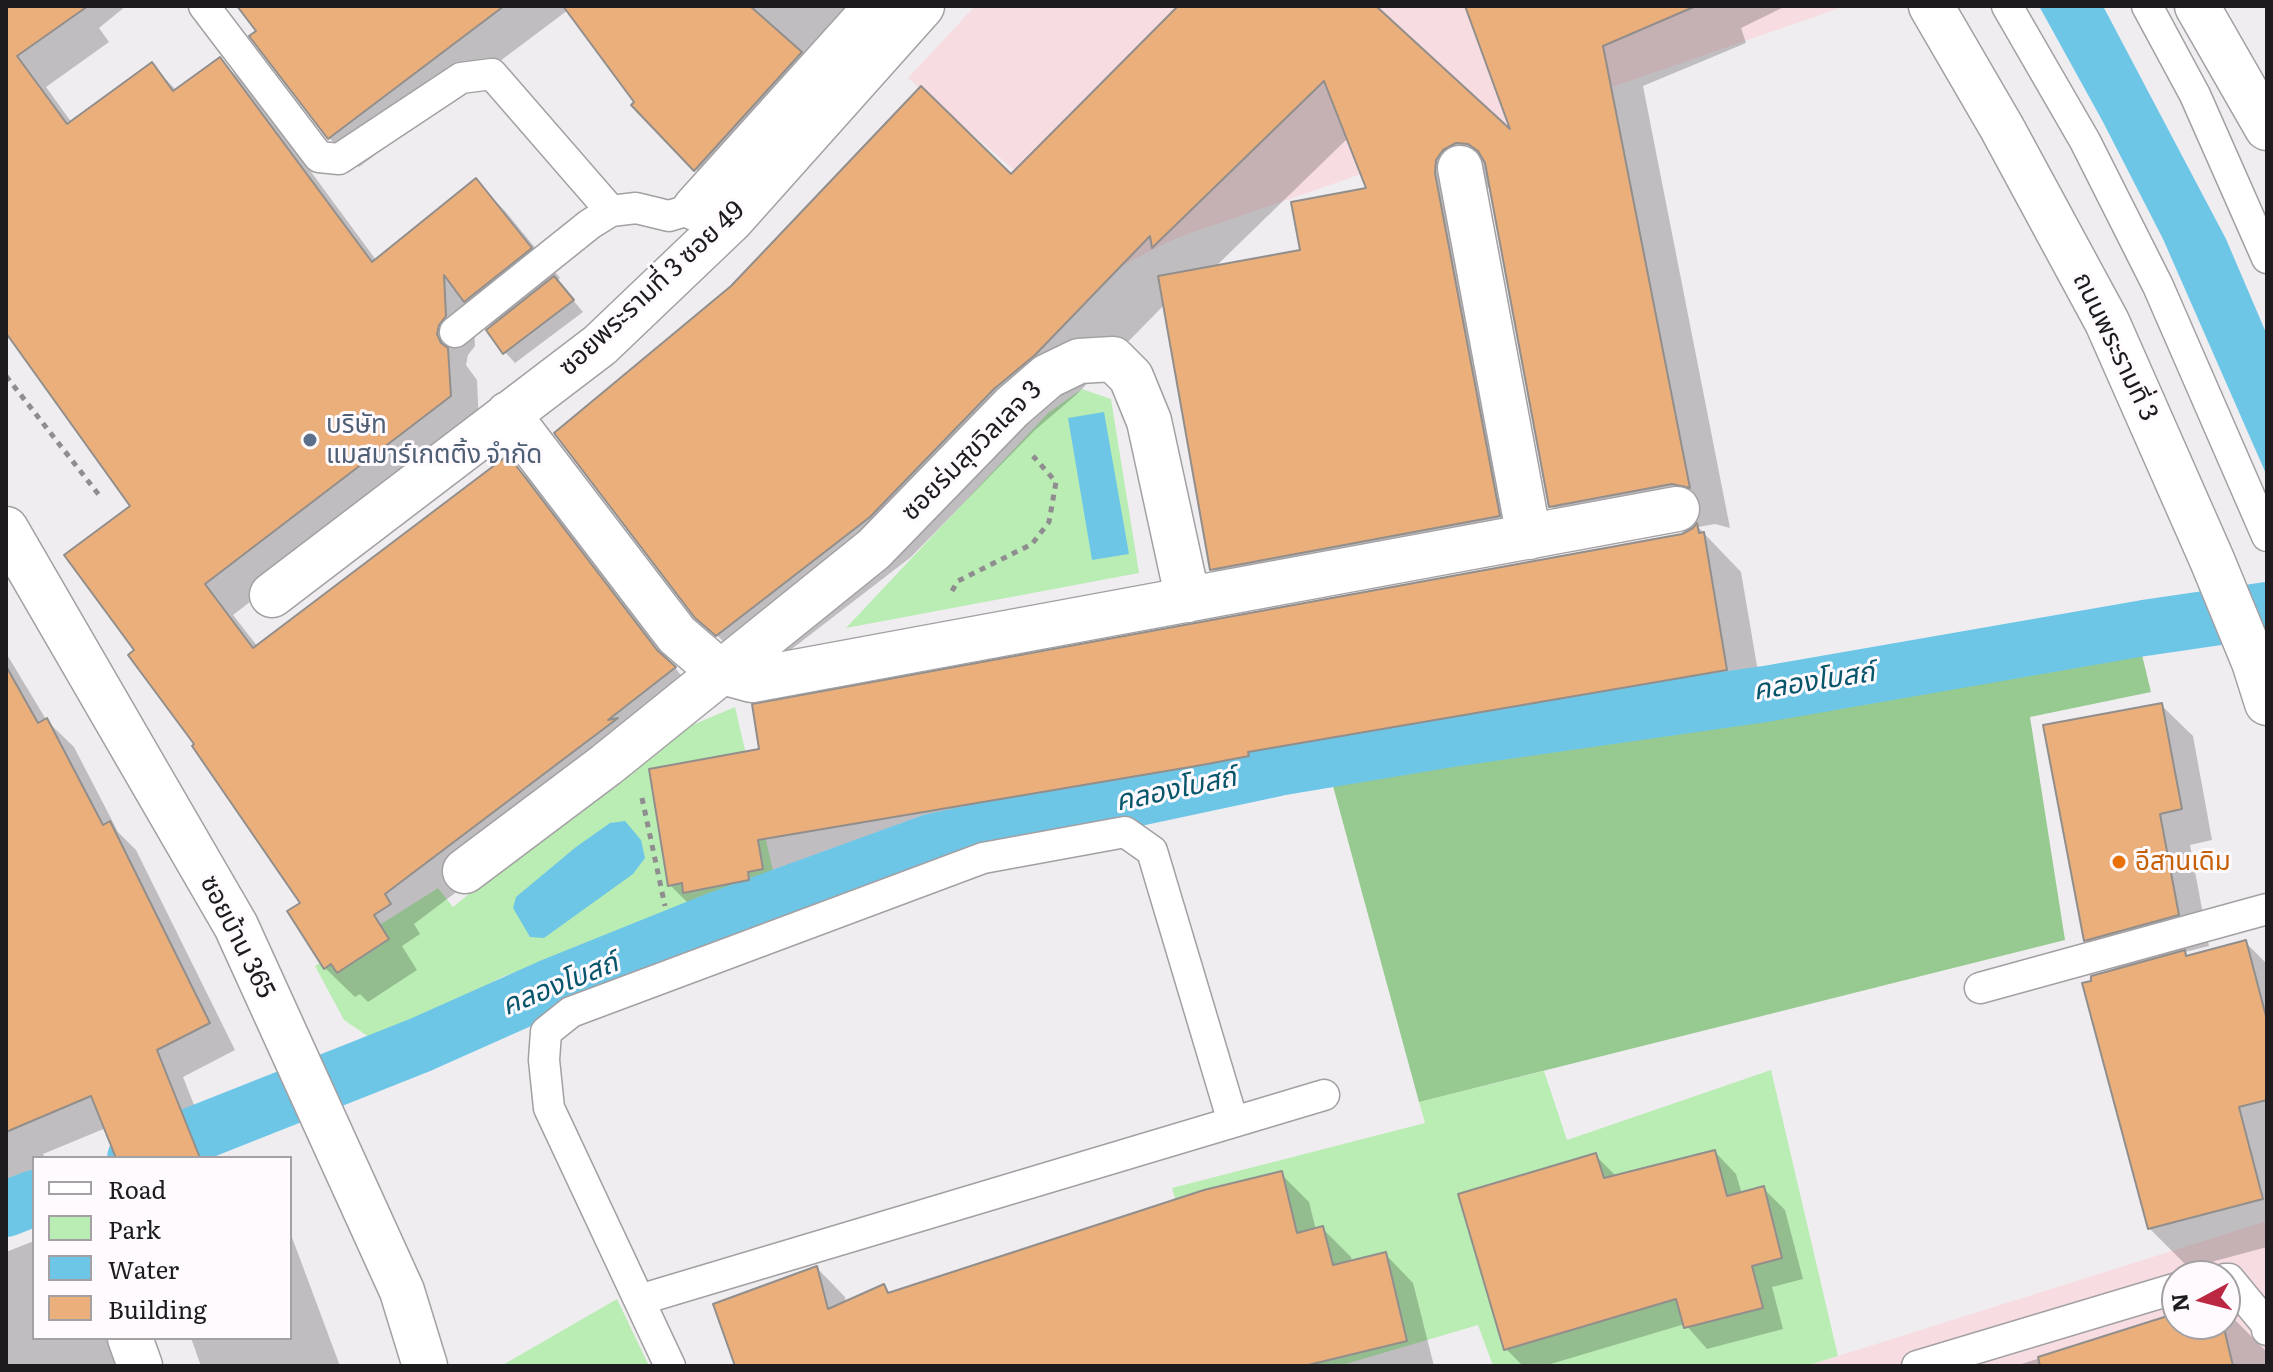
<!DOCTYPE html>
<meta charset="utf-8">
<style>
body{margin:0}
#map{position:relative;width:2273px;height:1372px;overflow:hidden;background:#f0edf1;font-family:Literata,serif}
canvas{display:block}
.frame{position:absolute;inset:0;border:8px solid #1d1b1d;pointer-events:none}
.legend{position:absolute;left:32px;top:1156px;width:260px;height:184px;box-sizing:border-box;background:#fefafe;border:2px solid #a4a1a4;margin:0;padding:10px 14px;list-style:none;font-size:24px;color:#1d1b1d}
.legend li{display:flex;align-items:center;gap:16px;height:40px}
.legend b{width:40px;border:2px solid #a4a1a4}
.north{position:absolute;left:2161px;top:1260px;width:80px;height:80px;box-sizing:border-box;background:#fefafe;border:2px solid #a4a1a4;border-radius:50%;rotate:263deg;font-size:22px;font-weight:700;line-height:32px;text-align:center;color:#1d1b1d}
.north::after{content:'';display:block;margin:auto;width:28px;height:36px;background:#ba2842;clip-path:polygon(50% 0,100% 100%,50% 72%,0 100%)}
</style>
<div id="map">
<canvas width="2273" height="1372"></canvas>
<div class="frame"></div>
<ul class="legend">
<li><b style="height:10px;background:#fff"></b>Road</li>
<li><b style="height:22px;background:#baedb3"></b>Park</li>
<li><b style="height:22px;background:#6ec6e7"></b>Water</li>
<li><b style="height:22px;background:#ebaf7c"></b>Building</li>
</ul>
<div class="north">N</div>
</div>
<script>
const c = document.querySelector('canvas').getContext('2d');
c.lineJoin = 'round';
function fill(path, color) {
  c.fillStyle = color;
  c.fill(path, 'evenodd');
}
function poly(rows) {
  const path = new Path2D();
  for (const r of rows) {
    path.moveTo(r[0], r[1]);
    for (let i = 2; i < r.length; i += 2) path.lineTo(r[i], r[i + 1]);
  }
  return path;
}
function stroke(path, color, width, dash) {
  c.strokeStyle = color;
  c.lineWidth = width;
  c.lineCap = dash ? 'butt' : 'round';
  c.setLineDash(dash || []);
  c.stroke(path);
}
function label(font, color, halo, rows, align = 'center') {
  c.font = font + ' Literata,"Noto Sans Thai",serif';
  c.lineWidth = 6;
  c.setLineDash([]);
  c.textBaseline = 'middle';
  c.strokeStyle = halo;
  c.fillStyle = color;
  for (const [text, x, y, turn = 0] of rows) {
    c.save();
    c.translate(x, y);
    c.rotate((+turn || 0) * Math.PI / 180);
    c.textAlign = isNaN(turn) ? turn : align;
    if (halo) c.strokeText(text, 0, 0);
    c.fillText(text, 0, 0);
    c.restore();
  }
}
const commercial = poly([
 [975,6,1839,6,1840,8,1174,239,1123,265,908,78],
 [2267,1221,2267,1366,1806,1366,1838,1356],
 [2177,1276,2225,1276,2225,1324,2177,1324]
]);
const green = poly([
 [1082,389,1111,399,1139,573,846,628,1048,413],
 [735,707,775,879,502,977,378,1043,344,1020,315,966,438,888,453,907,657,740],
 [1771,1070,1838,1356,1806,1366,1493,1366,1478,1325,1339,1366,1224,1366,1172,1188,1425,1123,1419,1102,1544,1071,1567,1140],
 [617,1299,649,1366,501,1366]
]);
const forest = poly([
 [2142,655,2151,692,2030,717,2065,940,1419,1102,1330,775]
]);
const water = poly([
 [2039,6,2103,6,2226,239,2267,335,2267,476,2163,239,2103,122],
 [1104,412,1129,554,1092,560,1068,418],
 [625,821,641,840,645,858,633,874,544,938,530,937,513,908,516,897,576,847,610,823]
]);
const shadow = poly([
 [6,6,126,6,99,28,109,42,46,87,72,123,152,65,177,91,220,60,250,89,376,260,476,181,505,211,560,278,557,281,583,312,515,363,505,352,493,327,473,308,475,346,468,355,466,365,477,380,479,426,233,615,258,647,507,457,537,487,680,674,704,698,646,749,414,924,420,934,402,946,417,970,368,1002,360,994,355,997,325,968,302,904,137,650,133,506,11,337,6,340],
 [240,6,909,6,725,199,634,105,637,102,568,10,359,167,329,138,259,31],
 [1181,6,1373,6,1575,189,1464,6,1786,6,1741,28,1746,43,1643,86,1730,528,1715,524,1698,527,1741,572,1764,707,1285,789,1286,794,1240,802,795,877,800,907,785,909,786,918,723,930,715,922,708,923,670,885,762,751,1682,536,1694,528,1592,547,1551,506,1491,187,1484,190,1476,215,1539,557,1253,610,1212,569,1165,304,1076,395,1035,430,911,557,758,675,697,616,1011,177],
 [1348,138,1368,189,1303,251,1214,268],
 [6,653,47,721,74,747,118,832,136,850,235,1050,183,1077,215,1158,121,1158,106,1128,43,1154,45,1158,34,1158,34,1185,15,1192,6,1184],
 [2161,705,2193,736,2212,840,2190,845,2209,946,2185,952,2189,957,2245,942,2267,964,2267,1247,2189,1268,2149,1228,2117,971,2086,940],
 [1715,1152,1736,1174,1742,1194,1763,1188,1785,1210,1803,1279,1772,1287,1783,1329,1707,1349,1685,1324,1544,1366,1523,1366,1506,1349,1596,1156,1617,1177],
 [1281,1174,1309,1202,1316,1230,1323,1229,1351,1257,1352,1262,1385,1254,1413,1283,1434,1366,786,1366,817,1268,845,1297,846,1303,884,1286,891,1294],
 [290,1232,340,1366,201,1366,191,1338,290,1338],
 [34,1241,34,1338,109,1338,119,1366,6,1366,6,1252],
 [2225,1310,2267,1352,2267,1366,2015,1366,2177,1315,2177,1324,2225,1324]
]);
const canal = poly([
 [135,1158,420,1045,550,987,719,919,931,842,1278,768,1458,738,1765,694,2144,628,2267,610],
 [6,1209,34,1198]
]);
const building = poly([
 [6,6,88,6,17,56,67,124,152,62,173,91,220,57,372,262,476,178,532,248,464,302,444,275,446,316,439,325,437,334,441,343,448,348,451,396,205,584,253,648,508,455,657,650,676,667,608,720,618,718,385,894,391,904,374,915,389,939,337,973,331,964,324,969,287,911,300,903,192,746,194,744,128,655,134,650,64,555,130,506,6,333,6,6],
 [237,6,504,6,328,139,249,36,256,31,237,6],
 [563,6,750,6,802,52,694,171,631,105,634,102,563,6],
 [1178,6,1376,6,1510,129,1465,6,1696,6,1603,46,1690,488,1672,484,1549,507,1485,163,1478,151,1468,144,1456,143,1443,150,1436,160,1435,173,1500,516,1210,570,1158,276,1300,250,1291,202,1366,188,1324,81,1152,248,1150,236,1035,355,994,389,870,517,716,636,695,618,554,433,731,286,921,86,1011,174,1178,6],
 [554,276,574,300,503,354,486,330,554,276],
 [1697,523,1699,533,1704,532,1727,670,1248,752,1249,756,1202,765,758,840,763,869,748,872,749,880,683,893,682,883,668,886,649,769,759,749,752,704,1682,534,1693,528,1697,523],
 [6,666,38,723,47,718,103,825,110,821,210,1023,157,1050,200,1158,116,1158,91,1096,6,1132,6,666],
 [2162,703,2182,809,2160,814,2179,915,2084,941,2043,725,2162,703],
 [2246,940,2267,1020,2267,1100,2239,1107,2263,1199,2148,1229,2082,983,2091,981,2091,976,2185,950,2186,956,2246,940],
 [1715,1150,1727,1196,1764,1186,1782,1258,1752,1266,1763,1308,1684,1328,1676,1299,1504,1350,1458,1194,1596,1153,1604,1178,1715,1150],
 [1282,1171,1297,1233,1323,1226,1333,1265,1386,1252,1407,1341,1304,1366,735,1366,713,1304,817,1266,828,1309,884,1284,888,1293,1204,1190,1282,1171],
 [2177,1313,2177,1324,2223,1324,2233,1366,2040,1366,2038,1357,2177,1313]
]);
const path = poly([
 [6,376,99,495],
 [952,591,958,581,1032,544,1049,522,1056,482,1033,456],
 [642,798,665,906]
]);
const service = poly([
 [204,6,319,157,339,159,461,78,492,74,611,211],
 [2007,6,2085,141,2158,286,2267,536],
 [2147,6,2195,95,2267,258],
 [455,332,590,224,611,211,636,208,669,216,695,208],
 [1980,988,2267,909],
 [2225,1279,2229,1279,2267,1325,2267,1330],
 [639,1300,1324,1095],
 [670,1366,549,1108,544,1060,546,1032,571,1012,983,858,1125,832,1152,851,1233,1122],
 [1917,1366,2177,1288]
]);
const minor = poly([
 [1460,168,1529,537],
 [695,208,877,6],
 [508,414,677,635,719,671,752,680,1677,509],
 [6,529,236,926,402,1291,425,1366],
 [272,595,600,345,731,220,922,6],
 [465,871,606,765,874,549,1012,407,1048,376,1079,361,1113,359,1131,377,1149,421,1188,600],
 [130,1338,140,1366]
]);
const primary = poly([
 [1931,6,2002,128,2107,322,2212,560,2254,662,2267,703],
 [2197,6,2267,128]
]);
const markers = [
 [310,440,8,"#5c6f8a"],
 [2119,862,8,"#e8710a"]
];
const streetNames = [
 ["ซอยพระรามที่ 3 ซอย 49",652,289,-43],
 ["ถนนพระรามที่ 3",2115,347,64],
 ["ซอยร่มสุขวิลเลจ 3",972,451,-45],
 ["ซอยบ้าน 365",237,937,63]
];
const serviceNames = [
 ["บริษัท",326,425],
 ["แมสมาร์เกตติ้ง จำกัด",326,455]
];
const foodNames = [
 ["อีสานเดิม",2135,862]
];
const waterNames = [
 ["คลองโบสถ์",1814,682,-9],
 ["คลองโบสถ์",1176,790,-12],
 ["คลองโบสถ์",560,985,-22]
];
fill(commercial, '#f7dde1');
fill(green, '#baedb3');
fill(forest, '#97ca90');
fill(water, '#6ec6e7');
fill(shadow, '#0003');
stroke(canal, '#6ec6e7', 56);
fill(building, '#ebaf7c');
stroke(building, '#928e8b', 2);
stroke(service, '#a3a0a3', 33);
stroke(minor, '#a3a0a3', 47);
stroke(primary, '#a3a0a3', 47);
stroke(path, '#908d90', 5, [6, 6]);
stroke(service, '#fff', 30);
stroke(minor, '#fff', 44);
stroke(primary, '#fff', 44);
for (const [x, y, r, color] of markers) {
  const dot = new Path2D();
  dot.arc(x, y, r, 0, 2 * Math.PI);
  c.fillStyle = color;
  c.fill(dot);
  stroke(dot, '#fefafe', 3);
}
label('26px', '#1d1b1d', '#fefafe', streetNames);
label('26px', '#4e5e75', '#fefafe', serviceNames, 'left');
label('26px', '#c56008', '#fefafe', foodNames, 'left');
label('italic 28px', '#07556b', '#fefafe', waterNames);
</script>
